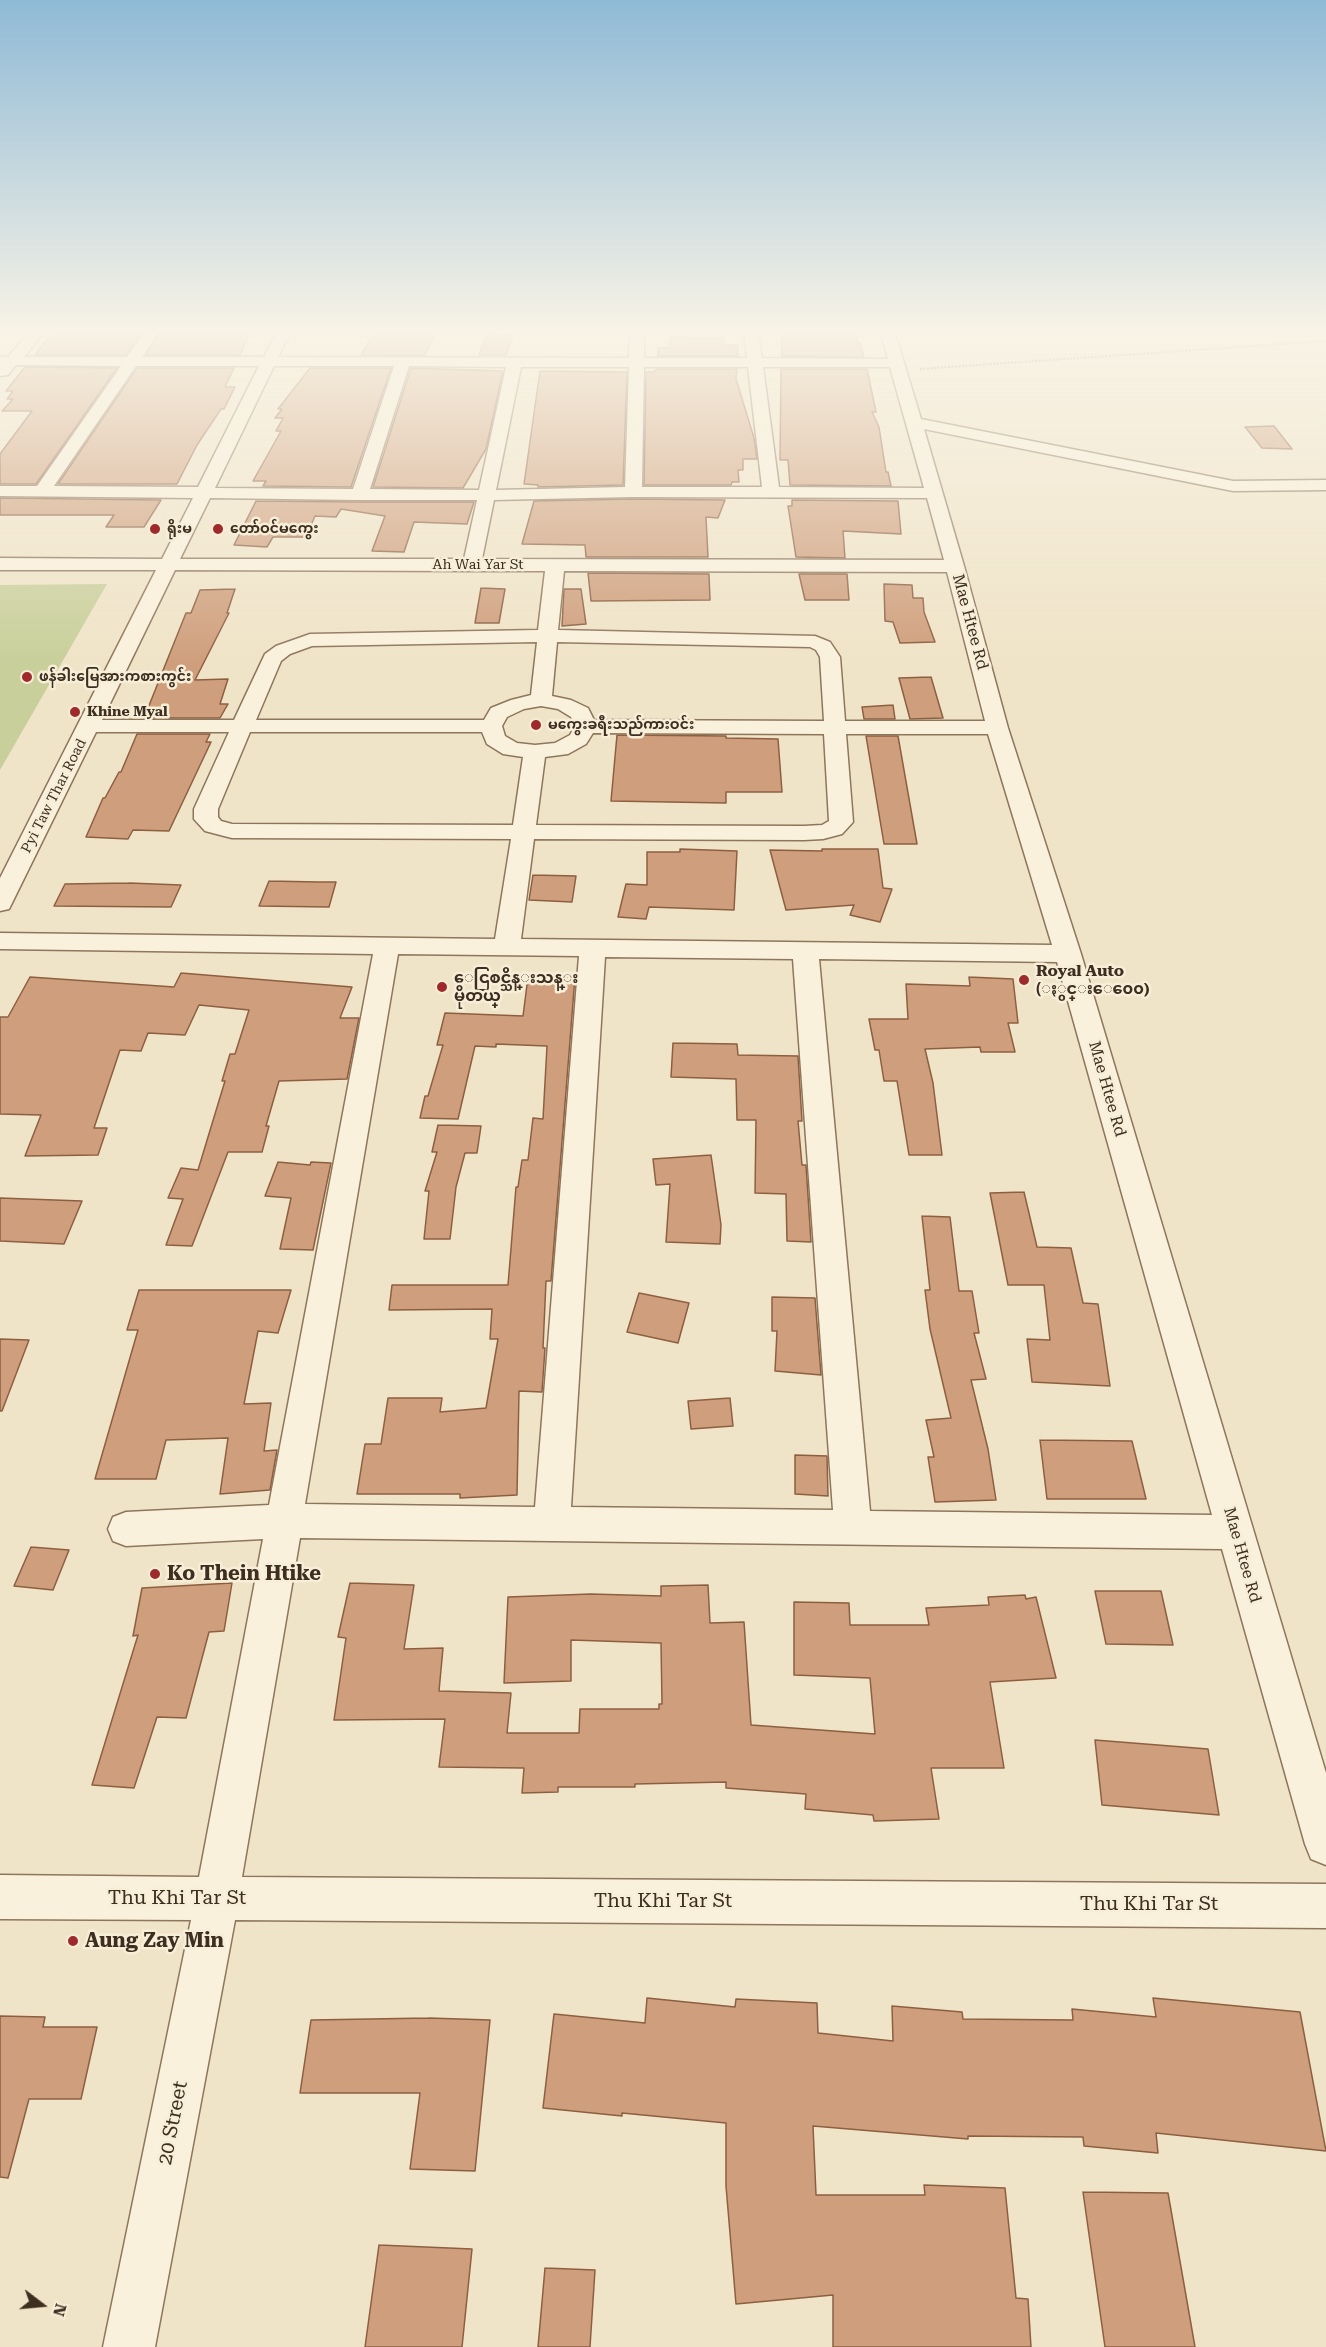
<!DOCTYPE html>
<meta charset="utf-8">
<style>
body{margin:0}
#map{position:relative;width:1326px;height:2347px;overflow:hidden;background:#f0e4c8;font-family:"Roboto Serif",serif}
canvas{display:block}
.north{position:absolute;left:12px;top:2275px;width:60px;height:60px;-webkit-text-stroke:4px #f7eed8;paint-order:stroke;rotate:106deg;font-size:16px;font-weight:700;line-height:24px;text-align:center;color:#3d2e20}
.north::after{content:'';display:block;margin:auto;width:21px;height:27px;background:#3d2e20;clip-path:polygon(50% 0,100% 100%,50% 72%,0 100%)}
</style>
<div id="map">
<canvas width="1326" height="2347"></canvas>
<div class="north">N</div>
</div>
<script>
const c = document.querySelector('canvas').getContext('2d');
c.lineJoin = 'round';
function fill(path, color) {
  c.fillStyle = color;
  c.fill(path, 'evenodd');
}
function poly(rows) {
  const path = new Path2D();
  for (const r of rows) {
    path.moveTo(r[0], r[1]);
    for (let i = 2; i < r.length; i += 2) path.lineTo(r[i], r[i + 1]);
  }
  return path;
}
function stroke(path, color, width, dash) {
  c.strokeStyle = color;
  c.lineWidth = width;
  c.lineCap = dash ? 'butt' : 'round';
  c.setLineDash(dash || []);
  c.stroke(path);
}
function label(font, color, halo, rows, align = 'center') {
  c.font = font + ' "Roboto Serif","Noto Sans Myanmar",serif';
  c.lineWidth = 5;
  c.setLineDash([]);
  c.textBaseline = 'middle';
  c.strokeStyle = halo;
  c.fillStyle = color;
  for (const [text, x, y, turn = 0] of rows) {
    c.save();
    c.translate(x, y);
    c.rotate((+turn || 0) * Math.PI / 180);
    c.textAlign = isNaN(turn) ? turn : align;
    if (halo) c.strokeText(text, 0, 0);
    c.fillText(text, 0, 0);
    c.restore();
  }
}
const green = poly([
 [107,584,0,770,0,585]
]);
const building = poly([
 [52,333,141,333,126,355,35,355,52,333],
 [160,333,250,333,240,355,146,355,160,333],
 [374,333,436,333,425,355,361,355,374,333],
 [782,333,856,333,857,342,860,342,864,357,782,356,782,333],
 [487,334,513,335,506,355,479,355,487,334],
 [671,337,724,338,725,345,738,345,738,356,658,356,658,348,669,348,671,337],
 [25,367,117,368,36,484,0,484,0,454,32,411,2,411,13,399,7,399,13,391,6,391,25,367],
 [137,368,234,368,225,387,235,387,224,409,221,409,197,445,177,484,58,484,137,368],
 [310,368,391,368,351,487,263,486,266,481,253,481,281,431,276,431,283,418,275,418,282,409,278,409,310,368],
 [411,368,503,371,486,449,463,488,373,487,411,368],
 [657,369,737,369,736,379,754,438,757,459,743,459,743,470,738,470,739,482,732,482,731,485,644,485,646,372,653,372,657,369],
 [781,369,867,369,876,412,872,412,879,427,886,472,888,472,891,486,790,485,788,460,780,460,781,369],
 [540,371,627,372,623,485,538,487,538,485,524,484,540,371],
 [1274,426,1292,449,1262,448,1245,427,1274,426],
 [0,498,161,500,144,527,106,527,114,515,0,515,0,498],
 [633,499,725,500,718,518,706,517,708,557,586,557,585,545,522,544,534,501,633,499],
 [792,500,898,501,901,534,843,531,845,558,796,557,788,506,792,506,792,500],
 [256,501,359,502,474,502,467,524,414,522,404,552,372,551,385,516,341,509,336,517,315,516,306,537,273,537,267,547,234,545,256,501],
 [588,573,709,574,710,600,591,601,588,573],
 [799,574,847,574,849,600,805,600,799,574],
 [884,584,912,585,913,598,923,598,924,612,935,642,900,643,893,622,885,621,884,584],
 [481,588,505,589,499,623,475,623,481,588],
 [235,589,227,613,229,613,195,680,228,679,220,704,228,704,220,718,144,718,186,613,191,613,200,590,235,589],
 [564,589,581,589,586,624,562,626,564,589],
 [931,677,943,718,910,719,899,678,931,677],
 [893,705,895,719,864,719,862,707,893,705],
 [137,734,210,734,206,742,211,742,169,831,133,830,128,839,86,837,103,798,105,798,119,772,121,772,137,734],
 [617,735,726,736,726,738,778,739,782,792,726,792,726,803,611,801,617,735],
 [866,736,898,736,917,844,884,844,866,736],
 [680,849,737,851,734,910,649,907,646,919,618,917,626,884,647,885,647,852,680,852,680,849],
 [822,849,878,849,883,888,892,889,880,922,850,915,854,905,786,910,770,850,822,851,822,849],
 [533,875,576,876,572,902,529,900,533,875],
 [269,881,318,882,336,882,329,907,259,906,269,881],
 [129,883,181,885,171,907,54,906,65,884,129,883],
 [181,973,352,987,340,1018,359,1018,347,1079,279,1081,266,1126,269,1126,262,1152,228,1152,192,1246,166,1245,183,1199,168,1198,181,1168,198,1170,225,1081,222,1081,230,1054,235,1054,249,1010,199,1005,185,1035,148,1033,141,1051,120,1050,94,1128,107,1128,98,1155,25,1156,41,1115,0,1114,0,1017,8,1017,30,977,174,987,181,973],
 [528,977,575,977,551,1281,546,1281,543,1348,545,1348,542,1392,519,1391,517,1495,460,1498,460,1494,357,1494,365,1444,381,1444,388,1398,442,1398,440,1412,486,1408,498,1339,490,1339,492,1309,389,1310,392,1285,508,1285,516,1187,518,1187,522,1160,528,1160,533,1118,543,1119,547,1046,496,1044,496,1047,475,1046,458,1119,420,1118,425,1096,428,1096,443,1045,437,1045,445,1013,523,1016,528,977],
 [969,977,1013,979,1018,1023,1008,1023,1015,1052,981,1052,980,1047,925,1049,933,1083,942,1155,909,1155,897,1081,884,1081,879,1050,875,1050,869,1019,908,1019,906,984,970,986,969,977],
 [673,1043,737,1044,738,1055,798,1056,802,1121,798,1121,802,1165,806,1165,811,1242,787,1241,786,1194,755,1193,756,1120,737,1120,736,1079,671,1077,673,1043],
 [438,1125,481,1126,477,1153,465,1153,456,1187,450,1239,424,1239,429,1191,425,1191,437,1152,432,1152,438,1125],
 [711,1155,721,1225,720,1244,666,1242,670,1184,656,1185,653,1159,711,1155],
 [278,1162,310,1165,311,1162,331,1163,313,1250,280,1249,291,1198,265,1196,278,1162],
 [1024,1192,1037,1247,1071,1248,1083,1303,1098,1304,1110,1386,1032,1382,1027,1339,1050,1340,1044,1285,1008,1285,990,1193,1024,1192],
 [0,1198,82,1201,64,1244,0,1241,0,1198],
 [922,1216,950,1217,959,1291,972,1291,979,1333,974,1333,986,1379,971,1380,988,1449,996,1500,935,1502,928,1457,934,1457,926,1420,951,1418,930,1329,925,1290,930,1290,922,1216],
 [139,1290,291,1290,278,1333,258,1331,244,1404,271,1403,264,1451,277,1450,270,1490,220,1494,228,1438,166,1440,156,1479,95,1479,138,1330,127,1330,139,1290],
 [639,1293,689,1303,678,1343,627,1332,639,1293],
 [772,1297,815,1298,821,1375,775,1371,777,1331,772,1331,772,1297],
 [0,1339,29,1340,2,1411,0,1411,0,1339],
 [730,1398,733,1426,691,1429,688,1401,730,1398],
 [1040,1440,1132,1441,1146,1499,1047,1499,1040,1440],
 [795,1455,827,1456,828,1496,795,1494,795,1455],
 [31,1547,69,1550,53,1590,14,1586,31,1547],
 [232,1583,224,1631,209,1632,186,1718,157,1717,134,1788,92,1785,138,1635,133,1636,142,1588,232,1583],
 [350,1583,414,1585,404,1649,443,1648,439,1691,511,1693,507,1733,579,1733,580,1709,659,1709,659,1704,662,1704,661,1643,571,1640,571,1681,504,1683,508,1597,591,1594,661,1596,661,1586,708,1585,710,1623,744,1622,751,1725,875,1734,870,1678,794,1675,794,1602,849,1603,850,1625,929,1625,926,1608,989,1605,988,1597,1025,1595,1026,1599,1036,1597,1056,1678,990,1682,1004,1768,931,1768,939,1819,874,1821,873,1815,805,1809,806,1794,726,1788,726,1782,635,1784,635,1787,558,1787,558,1792,522,1793,524,1768,439,1767,445,1719,334,1720,346,1638,338,1637,350,1583],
 [1095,1591,1161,1591,1173,1645,1106,1644,1095,1591],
 [1095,1740,1208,1749,1219,1815,1102,1805,1095,1740],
 [647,1998,735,2007,736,1999,817,2003,818,2033,893,2041,892,2006,962,2012,963,2019,1073,2020,1072,2009,1156,2017,1153,1998,1300,2012,1326,2151,1156,2133,1158,2153,1084,2146,1083,2137,968,2136,968,2139,813,2126,816,2195,925,2195,924,2185,1005,2188,1016,2298,1028,2299,1031,2347,833,2347,833,2295,736,2304,726,2186,726,2123,622,2113,622,2116,543,2108,554,2014,645,2023,647,1998],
 [0,2016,45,2017,43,2027,97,2027,81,2099,29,2099,8,2178,0,2177,0,2016],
 [429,2018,490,2020,475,2171,410,2169,420,2093,300,2093,311,2020,429,2018],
 [1083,2192,1168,2193,1195,2347,1105,2347,1083,2192],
 [379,2245,472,2249,462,2347,365,2347,379,2245],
 [545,2268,595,2270,590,2347,538,2347,545,2268]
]);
const path = poly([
 [920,369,1326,341]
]);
const minor = poly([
 [28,333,43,333,24,357,127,357,144,333,158,333,142,357,264,357,276,333,290,333,278,357,629,358,630,333,644,333,644,358,747,358,744,333,758,333,762,358,888,359,881,333,895,333,921,419,1233,481,1326,480,1326,490,1233,491,924,429,964,566,1008,728,1081,954,1326,1773,1326,1865,1311,1859,1305,1844,1222,1549,300,1538,242,1877,1326,1884,1326,1928,235,1920,155,2347,103,2347,191,1920,0,1919,0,1875,199,1877,263,1539,126,1546,113,1541,108,1529,113,1517,126,1512,269,1505,373,954,0,949,0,933,495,939,511,839,232,838,224,836,205,831,194,819,194,809,229,732,96,732,12,903,9,909,0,911,0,878,156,570,0,570,0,558,162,559,193,498,0,496,0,486,37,486,121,366,16,365,8,375,0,376,0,357,8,357,28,333],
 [136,366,259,366,198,487,54,486,136,366],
 [274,366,394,366,353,489,215,488,274,366],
 [409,366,506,367,479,490,370,489,409,366],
 [521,367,629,367,625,487,496,490,521,367],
 [644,367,748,367,762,487,642,487,644,367],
 [763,367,890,367,924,488,779,487,763,367],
 [633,497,927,498,944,560,482,559,494,500,633,497],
 [210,498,359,500,477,500,464,559,180,559,210,498],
 [175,570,472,571,545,571,538,630,310,634,276,646,265,654,234,720,102,720,175,570],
 [564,571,947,572,985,721,845,721,840,657,830,642,815,636,558,630,564,571],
 [537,642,531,695,511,700,491,708,484,720,256,720,281,661,290,654,312,646,537,642],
 [557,642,810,647,816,650,820,657,824,721,594,720,588,708,571,700,552,696,557,642],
 [541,706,558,709,571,717,575,726,570,735,555,743,535,745,517,743,505,736,502,726,507,717,524,709,541,706],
 [250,732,482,732,487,744,503,754,523,757,513,825,232,824,221,821,218,817,218,809,250,732],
 [593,733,824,734,829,821,822,825,804,826,536,825,545,757,568,754,586,744,593,733],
 [846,734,988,734,1052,945,521,939,534,839,804,840,823,839,842,834,853,822,846,734],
 [398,954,579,956,535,1507,305,1504,398,954],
 [605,957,793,959,833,1510,571,1507,605,957],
 [819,959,1057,962,1212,1515,870,1511,819,959]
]);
const markers = [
 [155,529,6,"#9e2a2b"],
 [218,529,6,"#9e2a2b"],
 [27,677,6,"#9e2a2b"],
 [75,712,6,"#9e2a2b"],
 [536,725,6,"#9e2a2b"],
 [1024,980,6,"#9e2a2b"],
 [442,987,6,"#9e2a2b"],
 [155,1574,6,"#9e2a2b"],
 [73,1941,6,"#9e2a2b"]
];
const farPoinames = [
 ["ရိုးမ",167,529],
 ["တော်ဝင်မကွေး",230,529],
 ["ဖန်ခါးမြေအားကစားကွင်း",39,677],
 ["Khine Myal",87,712],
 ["မကွေးခရီးသည်ကားဝင်း",548,725]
];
const farStreetnames = [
 ["Ah Wai Yar St",478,565],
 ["Pyi Taw Thar Road",54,796,-63]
];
const streetNames = [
 ["Mae Htee Rd",970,622,75],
 ["Mae Htee Rd",1107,1089,74],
 ["Mae Htee Rd",1242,1555,74]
];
const poiNames = [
 ["Royal Auto",1036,971],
 ["(ႏွင္းေ၀ေ၀)",1036,989],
 ["ေငြစင္သိန္းသန္း",454,978],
 ["မိုတယ္",454,996]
];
const nearPoinames = [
 ["Ko Thein Htike",167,1574],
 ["Aung Zay Min",85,1941]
];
const nearStreetnames = [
 ["Thu Khi Tar St",177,1898],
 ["Thu Khi Tar St",663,1901],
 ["Thu Khi Tar St",1149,1904],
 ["20 Street",173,2123,-79]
];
fill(green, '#c9cf9b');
fill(building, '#cf9f7d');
stroke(building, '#8d5f41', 1.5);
stroke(minor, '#8d765c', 3);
stroke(path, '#8d765c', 2, [2, 1.5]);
fill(minor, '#faf1dc');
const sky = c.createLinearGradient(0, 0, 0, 662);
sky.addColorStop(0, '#8fbad6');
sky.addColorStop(0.5, '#f8f3e6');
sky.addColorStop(1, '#f8f3e600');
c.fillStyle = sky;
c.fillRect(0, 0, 1326, 662);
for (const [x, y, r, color] of markers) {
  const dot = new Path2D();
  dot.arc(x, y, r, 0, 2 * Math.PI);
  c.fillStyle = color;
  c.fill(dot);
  stroke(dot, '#f7eed8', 2);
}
label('bold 14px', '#3d2e20', '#f7eed8', farPoinames, 'left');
label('14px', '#3d2e20', '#f7eed8', farStreetnames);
label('16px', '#3d2e20', '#f7eed8', streetNames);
label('bold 16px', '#3d2e20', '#f7eed8', poiNames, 'left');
label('bold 20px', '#3d2e20', '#f7eed8', nearPoinames, 'left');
label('20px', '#3d2e20', '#f7eed8', nearStreetnames);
</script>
